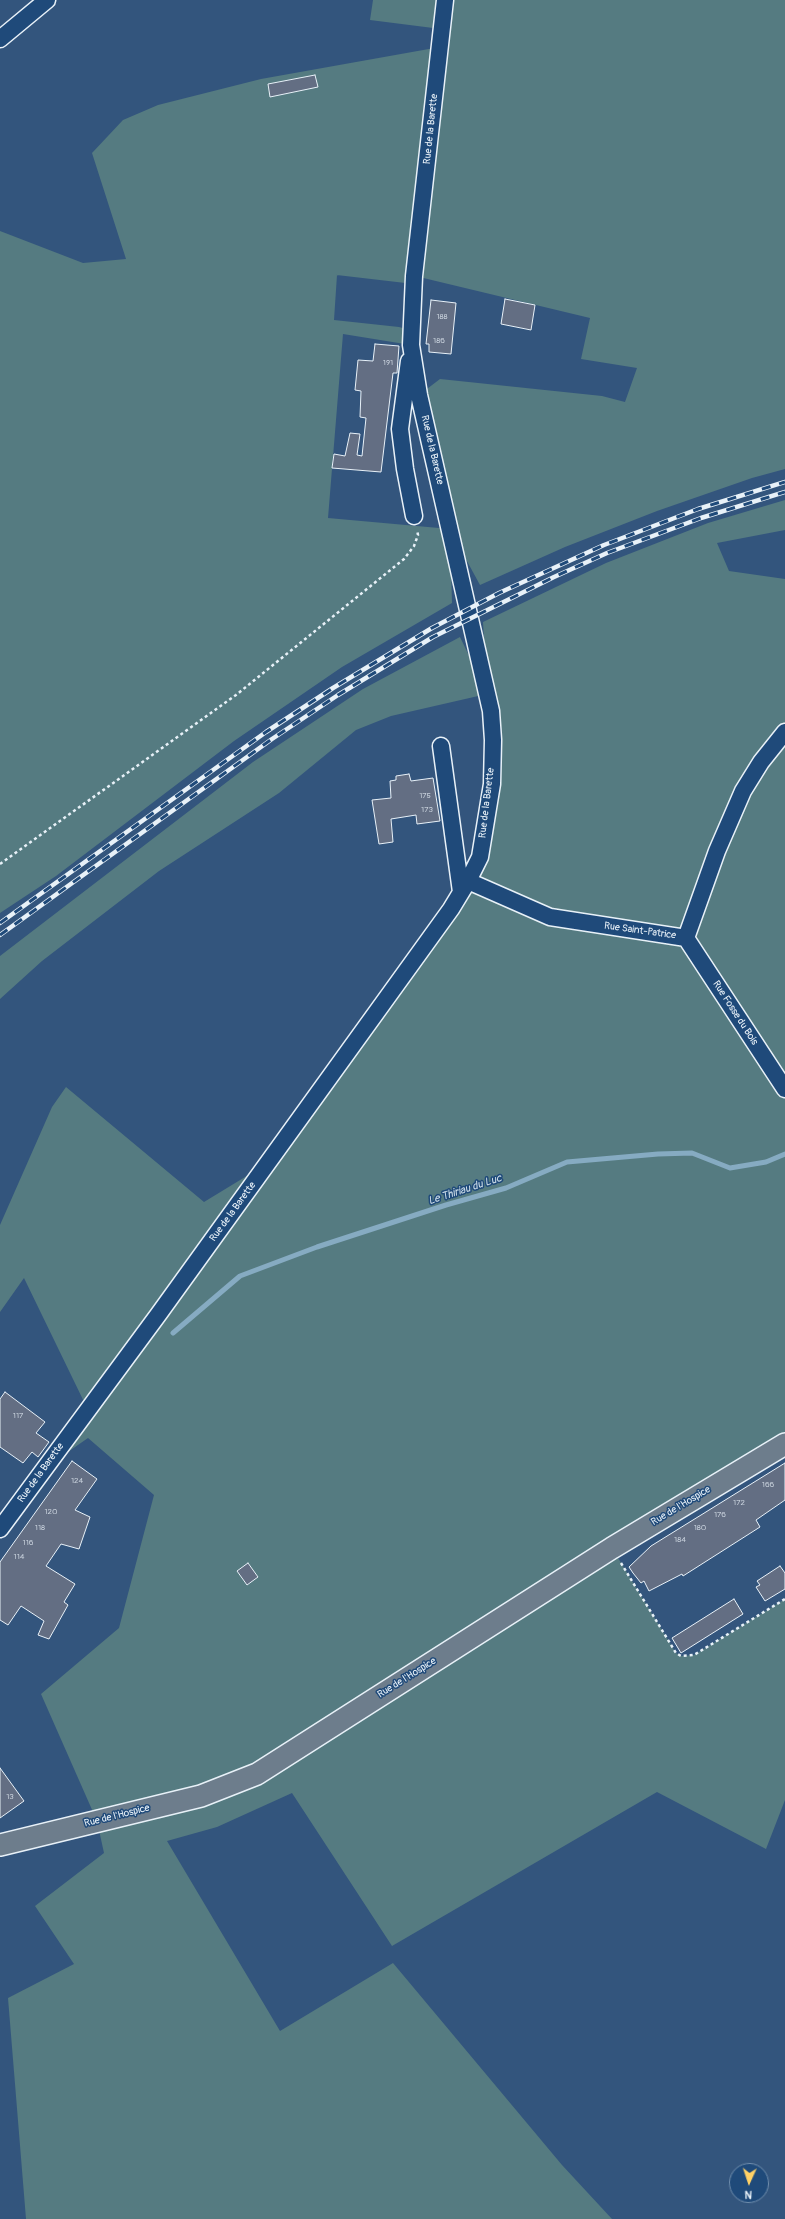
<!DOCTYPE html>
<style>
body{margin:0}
#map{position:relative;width:785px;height:2219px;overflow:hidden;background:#33557d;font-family:Pangolin,sans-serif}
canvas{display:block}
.north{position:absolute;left:729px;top:2163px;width:40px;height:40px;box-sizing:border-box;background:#1f4a7a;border:1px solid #6f8dac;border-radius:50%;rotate:183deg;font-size:11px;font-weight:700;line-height:16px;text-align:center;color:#e8f1f8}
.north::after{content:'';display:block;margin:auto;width:14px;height:18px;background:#ffd166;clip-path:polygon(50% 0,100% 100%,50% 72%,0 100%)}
</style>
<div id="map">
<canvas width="785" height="2219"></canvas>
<div class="north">N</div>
</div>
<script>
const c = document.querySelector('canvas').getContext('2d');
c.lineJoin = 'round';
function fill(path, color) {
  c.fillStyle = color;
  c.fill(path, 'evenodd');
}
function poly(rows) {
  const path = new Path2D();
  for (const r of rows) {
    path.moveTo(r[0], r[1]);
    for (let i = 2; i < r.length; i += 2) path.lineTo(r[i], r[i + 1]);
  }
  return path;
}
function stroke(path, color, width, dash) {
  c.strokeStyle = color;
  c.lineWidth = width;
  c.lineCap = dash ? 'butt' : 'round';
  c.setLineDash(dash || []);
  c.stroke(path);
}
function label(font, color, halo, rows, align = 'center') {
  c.font = font + ' Pangolin,sans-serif';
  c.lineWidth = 3;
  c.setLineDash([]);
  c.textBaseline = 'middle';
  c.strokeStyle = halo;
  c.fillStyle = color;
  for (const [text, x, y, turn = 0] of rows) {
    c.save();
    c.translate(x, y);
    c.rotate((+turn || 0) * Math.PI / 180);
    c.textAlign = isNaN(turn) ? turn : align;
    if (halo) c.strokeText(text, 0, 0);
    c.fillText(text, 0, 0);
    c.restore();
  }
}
const green = poly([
 [373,0,785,0,785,469,752,478,657,511,565,547,480,585,450,530,452,603,342,667,234,741,56,876,0,913,0,231,83,263,126,259,92,153,123,120,158,105,261,79,440,47,441,29,370,20],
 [311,272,414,284,415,276,590,318,581,359,637,368,625,402,602,396,440,379,419,395,450,529,328,518,343,334,411,345,410,330,399,327,334,320,337,275],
 [785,500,785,530,717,543,729,571,785,579,785,1444,612,1548,676,1653,681,1656,694,1655,785,1599,785,1800,766,1849,657,1792,392,1946,292,1793,217,1827,167,1841,280,2031,393,1963,562,2165,612,2219,26,2219,8,1998,74,1964,35,1906,104,1853,97,1821,41,1694,119,1628,154,1495,88,1438,45,1468,88,1410,24,1278,0,1312,0,1225,52,1107,66,1087,204,1202,268,1163,451,909,486,826,487,694,391,716,356,730,279,793,159,871,42,961,0,999,0,956,253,762,363,689,460,637,487,693,483,622,606,563,708,523]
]);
const stream = poly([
 [173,1333,240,1276,317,1247,446,1205,506,1188,567,1162,658,1154,692,1153,730,1168,766,1162,785,1154]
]);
const building = poly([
 [315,75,318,87,270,97,268,84,315,75],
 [505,299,535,305,531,330,501,324,505,299],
 [431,300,456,303,451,354,429,352,429,344,426,344,431,300],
 [375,344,399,346,397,373,393,373,381,472,332,468,334,454,345,456,350,433,360,434,357,455,362,456,366,418,360,417,361,391,355,390,358,360,373,361,375,344],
 [409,774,411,781,433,778,440,821,417,824,416,815,391,819,393,842,379,844,372,800,391,798,390,781,396,780,396,776,409,774],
 [5,1392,45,1422,36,1433,49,1442,38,1457,32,1452,23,1463,0,1447,0,1399,5,1392],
 [72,1461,97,1479,75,1510,90,1517,79,1549,61,1544,46,1566,75,1584,64,1602,68,1605,49,1639,38,1635,44,1621,21,1606,8,1625,0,1620,0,1562,72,1461],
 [785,1463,785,1500,756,1520,760,1527,683,1576,682,1574,649,1591,644,1581,641,1583,633,1573,629,1567,651,1546,785,1463],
 [248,1563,258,1577,247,1585,237,1571,248,1563],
 [780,1566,785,1573,785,1589,765,1601,756,1587,760,1585,757,1581,780,1566],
 [734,1599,743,1614,681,1653,672,1638,734,1599],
 [0,1768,24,1801,0,1818,0,1768]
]);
const path = poly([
 [0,864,236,695,404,559,414,546,418,535,417,530],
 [621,1563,676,1653,681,1656,694,1655,785,1599]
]);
const minor = poly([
 [0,39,47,0],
 [409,361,400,429,405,469,414,516],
 [441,746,461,892],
 [468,881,550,917,686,938],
 [686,938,717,851,743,791,761,762,785,732],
 [686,938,785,1089],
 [0,1529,158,1315,451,909,468,881,480,857,492,784,493,740,491,711,419,395,411,345,414,276,445,0]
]);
const major = poly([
 [0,1845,201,1796,257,1774,612,1548,785,1444]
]);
const rail = poly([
 [0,923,266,732,333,688,432,628,499,593,604,545,698,509,785,482],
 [0,935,272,739,338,695,433,637,554,577,607,553,701,518,785,492]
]);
const numberNames = [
 ["188",442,317],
 ["186",439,341],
 ["191",388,363],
 ["175",425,796],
 ["173",427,810],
 ["117",18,1416],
 ["124",77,1481],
 ["166",768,1485],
 ["172",739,1503],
 ["120",51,1512],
 ["176",720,1515],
 ["118",40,1528],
 ["180",700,1528],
 ["184",680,1540],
 ["116",28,1543],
 ["114",19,1557],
 ["13",10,1797]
];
const streetNames = [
 ["Rue de la Barette",431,129,-84],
 ["Rue de la Barette",432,450,77],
 ["Rue de la Barette",487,803,-83],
 ["Rue Saint-Patrice",640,931,8],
 ["Rue Fosse du Bois",735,1013,57],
 ["Rue de la Barette",233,1212,-54],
 ["Rue de la Barette",41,1473,-54],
 ["Rue de l'Hospice",681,1506,-31],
 ["Rue de l'Hospice",407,1678,-32],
 ["Rue de l'Hospice",117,1816,-14]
];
const waterNames = [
 ["Le Thiriau du Luc",465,1190,-18]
];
fill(green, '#557b81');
stroke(stream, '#86abc2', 5);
fill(building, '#636e83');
stroke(building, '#e8f1f8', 1);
stroke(minor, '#e8f1f8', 19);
stroke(major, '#e8f1f8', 24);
stroke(path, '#e8f1f8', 2.5, [3, 3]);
stroke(minor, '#1f4a7a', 16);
stroke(major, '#6d7d8c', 21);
stroke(rail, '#e8f1f8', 4.5);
stroke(rail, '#1f4a7a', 3, [9]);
label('8px', '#c7d0db', null, numberNames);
label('10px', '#e8f1f8', '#1f4a7a', streetNames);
label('italic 11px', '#cfdfea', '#1f4a7a', waterNames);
</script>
